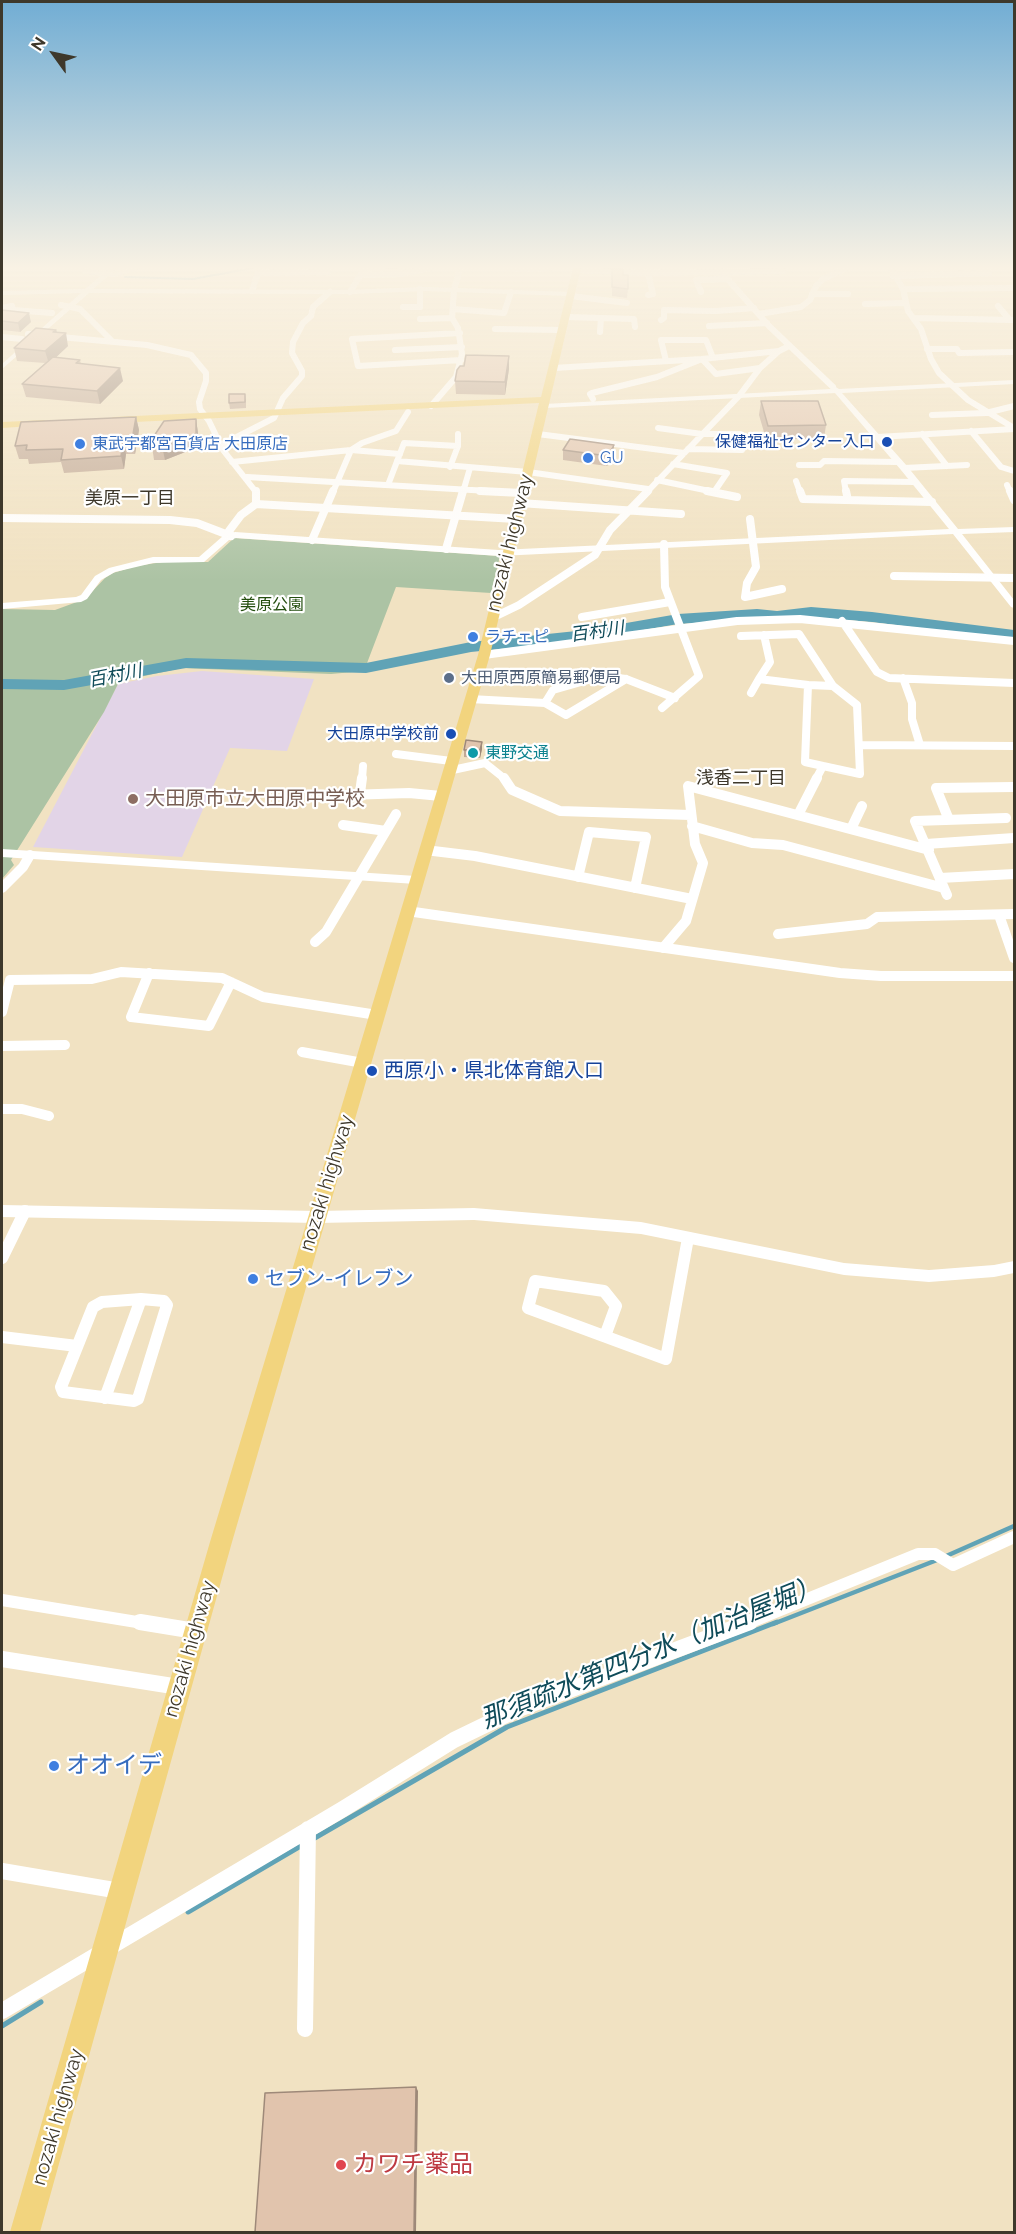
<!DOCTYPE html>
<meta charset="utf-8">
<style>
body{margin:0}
#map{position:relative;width:1016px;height:2234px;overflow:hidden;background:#f1e2c2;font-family:Raleway,sans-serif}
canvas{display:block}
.frame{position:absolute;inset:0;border:3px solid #3e382b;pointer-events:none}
.north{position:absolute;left:24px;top:24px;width:60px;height:60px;-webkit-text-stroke:4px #fff;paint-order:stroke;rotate:303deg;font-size:16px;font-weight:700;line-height:24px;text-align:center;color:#3e382b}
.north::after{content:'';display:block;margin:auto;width:21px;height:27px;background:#3e382b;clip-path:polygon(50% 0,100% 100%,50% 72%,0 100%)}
</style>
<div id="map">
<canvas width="1016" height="2234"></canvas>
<div class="frame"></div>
<div class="north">N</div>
</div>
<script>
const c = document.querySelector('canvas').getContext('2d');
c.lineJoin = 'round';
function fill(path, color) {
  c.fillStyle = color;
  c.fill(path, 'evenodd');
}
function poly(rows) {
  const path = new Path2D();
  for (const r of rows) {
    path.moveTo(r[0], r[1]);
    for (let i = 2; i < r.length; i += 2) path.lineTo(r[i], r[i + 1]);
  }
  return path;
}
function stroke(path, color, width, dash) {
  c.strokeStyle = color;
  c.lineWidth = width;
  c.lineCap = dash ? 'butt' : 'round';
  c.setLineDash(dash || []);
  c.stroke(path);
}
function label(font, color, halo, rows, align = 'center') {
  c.font = font + ' Raleway,"Noto Sans JP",sans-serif';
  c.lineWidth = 4.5;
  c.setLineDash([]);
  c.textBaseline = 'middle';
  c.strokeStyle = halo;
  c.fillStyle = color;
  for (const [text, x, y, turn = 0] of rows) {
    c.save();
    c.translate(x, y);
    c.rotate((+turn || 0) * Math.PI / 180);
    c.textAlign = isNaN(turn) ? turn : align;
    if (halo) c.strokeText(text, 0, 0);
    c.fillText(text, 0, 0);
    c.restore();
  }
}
const education = poly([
 [202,671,314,679,287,751,230,748,182,857,33,847,118,684,157,676]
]);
const green = poly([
 [234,538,500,556,491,593,396,587,364,671,331,674,182,668,116,682,118,684,104,712,11,860,14,865,2,879,2,609,55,610,85,599,105,578,113,573,136,566,163,562,208,562]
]);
const streamFar2 = poly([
 [386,268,397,268],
 [125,277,193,279,253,268]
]);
const streamFar1 = poly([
 [944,1557,1014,1526],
 [773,1624,937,1560]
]);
const stream = poly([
 [313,1839,507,1727,777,1622],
 [188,1912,304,1844],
 [2,2026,41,2002]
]);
const river = poly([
 [811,607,872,612,1014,630,1014,640,872,622,811,617,777,621,757,619,678,624,586,640,471,652,366,673,186,668,64,690,2,689,2,679,64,680,186,658,366,663,471,642,586,630,678,614,757,609,777,611,811,607]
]);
const minorFar4 = poly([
 [718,268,769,326,833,387],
 [891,268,903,289,908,311,921,329,931,359,939,373,968,400,1014,428],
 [509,269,549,268],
 [577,270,648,273,783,271],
 [648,273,653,294,648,295],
 [361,275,400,274,430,268],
 [893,276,989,273,985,268],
 [903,289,1014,288],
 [252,291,258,273,328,272],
 [350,292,364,269],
 [701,292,696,280,727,279],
 [812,294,848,294],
 [571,296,627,303],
 [865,304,906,303],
 [61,305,80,309,112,341],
 [998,306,1009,319],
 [403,307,420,307,420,289],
 [2,308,12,306,13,310,52,313],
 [453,309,504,313,511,292],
 [759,314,801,307,810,300,816,286,823,279,846,268],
 [566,317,634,319,635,327],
 [914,318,1014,320],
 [420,319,452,318],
 [661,320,664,318,664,310,716,311,754,308],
 [709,326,767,323],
 [495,329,563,330],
 [600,332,601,318],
 [460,333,352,339,358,366,461,360],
 [28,334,147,345,191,355,206,373,206,381,199,402,200,409,209,421,223,450,256,492],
 [2,337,22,339],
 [927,349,957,349,959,353,1014,352],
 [395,350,462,347],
 [666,361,661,340,706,340,713,358],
 [554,368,702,359,716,374,760,368],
 [593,399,590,394,592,393,657,377,702,359,779,351],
 [431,406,456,377,462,354,458,328,452,318,454,290,460,268],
 [932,415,986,413,1014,406],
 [658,428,702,434,740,434],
 [971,431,1001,467,1014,471],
 [538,434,684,453],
 [922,434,947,466],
 [878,437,1014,429],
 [221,445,274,418,283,398,302,376,302,371,292,353,293,342,303,323,311,316,313,307,330,292],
 [688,449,742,450,740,443],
 [397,461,528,472,648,489],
 [232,462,351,450,400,454],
 [673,464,727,473,714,492],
 [799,465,820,465,824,461,899,462],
 [450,467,458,446,458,434],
 [904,468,967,465],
 [247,477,506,492],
 [657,480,714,492],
 [796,481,800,492],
 [388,485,404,443,458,446],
 [1007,485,1010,492],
 [333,492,351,450,362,443,396,431,408,412],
 [463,492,470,468],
 [647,492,739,396,760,368,779,351,789,346],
 [846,492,844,481,915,482]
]);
const minorFar3 = poly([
 [480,491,522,493],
 [707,491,737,497],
 [800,491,803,499,932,502],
 [846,491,848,500],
 [1010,491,1014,500],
 [520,503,681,514],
 [256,504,516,519],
 [2,518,170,520,197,523,231,536,229,531,241,515,256,504,256,491],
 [750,519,756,567,747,583,745,597,782,589],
 [312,540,333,491],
 [446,549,463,491],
 [894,576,1014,578],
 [582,617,670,602],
 [492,618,519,605,595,555,610,530,648,491],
 [842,621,877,672,889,678,1014,683],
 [764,635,770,662,759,679,808,685],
 [741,636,799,634,833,686,808,685,805,762,823,766,816,779],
 [484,655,737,621,800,619,1014,641],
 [903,678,912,703,912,719,920,745],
 [751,693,759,679],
 [470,699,545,703,566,715,626,679],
 [545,703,553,690,602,676,626,679,675,698],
 [662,708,699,676,665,587,664,544],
 [859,745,1014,746],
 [396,754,451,761],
 [823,766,860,774,857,705,833,686],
 [448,771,485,763,505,779],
 [362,779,363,766]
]);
const minorFar2 = poly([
 [504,778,512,790,560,811,691,815],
 [360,793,362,778],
 [347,795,409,793,441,796],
 [798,815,817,778],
 [949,820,936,788,1014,787],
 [343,825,386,831],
 [692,826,752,843,783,845,944,888],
 [851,829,862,806],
 [926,844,1014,838],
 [425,850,475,856,692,899],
 [578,877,589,832,646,837,635,888],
 [940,878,1014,874],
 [2,888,23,867,30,855],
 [947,895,915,821,1006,818],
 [407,911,840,973,881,976,1014,976],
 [999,915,1014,958],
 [778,934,867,924,877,917,1014,914],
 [315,942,326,932,396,814],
 [663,948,686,921,703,863,695,844,688,786,929,850],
 [149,973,131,1017,209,1026,231,982],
 [2,1012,10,980,92,979,121,972,222,978,263,997,377,1015],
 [2,1046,65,1045],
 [302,1052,363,1063],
 [2,1109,22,1109,49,1116]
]);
const minorFar1 = poly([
 [2,1258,25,1211],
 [141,1299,164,1301,167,1305,138,1399,134,1401,63,1392,61,1387,93,1307,102,1302,141,1299],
 [605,1336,616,1306,604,1291,535,1281,528,1308,666,1359,688,1238],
 [2,1337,77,1346],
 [105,1398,141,1299],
 [2,1600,149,1624],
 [746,1624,918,1554,935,1554,953,1565,1014,1537]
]);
const minor = poly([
 [140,1622,195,1631],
 [2,1659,179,1687],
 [2,1871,120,1891],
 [2,2011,343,1809,454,1740,516,1710,750,1622],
 [305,2029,308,1829]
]);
const tertiary = poly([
 [81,268,105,272,109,268,116,268,112,273,115,273,131,268,141,268,115,277,108,276,93,289,350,290,425,287,571,292,574,294,571,296,425,291,350,294,89,293,2,369,2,364,81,293,2,295,2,291,85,289,101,276,83,273,81,268],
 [1014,380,1014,384,842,393,907,466,958,529,1014,527,1014,532,962,534,1014,600,1014,608,1011,607,953,534,499,556,236,538,229,540,204,562,153,563,115,572,101,580,87,599,81,602,2,609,2,603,76,597,81,595,95,576,109,568,153,557,199,557,223,536,235,532,499,550,949,529,901,470,835,393,545,408,541,406,545,404,831,389,834,386,839,389,1014,380],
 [2,849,416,876,422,880,416,884,2,857,2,849],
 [2,1205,317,1211,474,1208,641,1222,844,1263,929,1270,994,1265,1014,1261,1014,1273,994,1277,929,1282,844,1275,641,1234,474,1220,317,1223,2,1217,2,1205]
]);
const trunk = poly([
 [573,268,581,268,490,655,232,1542,40,2232,10,2232,210,1542,478,655,539,403,113,423,108,420,113,417,541,397,573,268],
 [44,420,48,421,48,425,2,428,2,422,44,420]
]);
const wall = poly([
 [612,269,623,275,628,289,627,298,612,296],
 [2,310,31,322,20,332,2,330],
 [56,330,57,332,68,346,56,357,80,360,81,364,123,381,100,404,26,397,22,384,45,363,17,361,14,348],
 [509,369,505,395,456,394,455,381],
 [245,394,246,400,246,408,230,409,229,403],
 [761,401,826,425,824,439,766,439,759,415],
 [136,417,139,430,135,454,126,454,124,469,64,473,61,462,29,464,28,459,19,459,15,446],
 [196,419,198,433,198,447,165,460,154,460,152,446],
 [614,445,613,455,607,466,563,460,563,450],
 [482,749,480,758,464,757,464,750]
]);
const shadedWall = poly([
 [29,313,31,322,20,332,18,323],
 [56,330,59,339,66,333,68,346,49,364,45,351,53,332],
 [509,356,509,369,505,395,505,382],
 [120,368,123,381,100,404,97,391],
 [136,417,139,430,135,454,132,440],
 [196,419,198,433,198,447,165,460,162,446],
 [123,441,126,454,124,469,121,456],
 [614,445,613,455,607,466,608,456],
 [482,742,482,749,480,758,480,750],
 [416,2087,418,2091,416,2232,414,2232]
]);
const building = poly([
 [612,269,623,269,623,275,628,275,628,289,612,287,612,269],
 [2,310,29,313,18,323,2,321,2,310],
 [36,328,56,330,53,332,66,333,45,351,14,348,36,328],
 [466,355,509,356,505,382,455,381,457,370,460,366,464,366,466,355],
 [53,357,80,360,76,363,120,368,97,391,22,384,53,357],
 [229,394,245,394,245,402,229,403,229,394],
 [761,401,818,401,826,425,768,426,761,401],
 [136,417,132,440,123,441,121,456,61,460,63,449,26,450,27,445,15,446,21,422,136,417],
 [196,419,196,434,162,446,152,446,154,436,164,421,196,419],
 [570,439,614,445,608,456,563,450,570,439],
 [466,740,482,742,480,750,464,750,466,740],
 [416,2087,414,2232,255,2232,265,2093,416,2087]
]);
const markers = [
 [887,442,6,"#1a4fb4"],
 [80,444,6,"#3f7fe0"],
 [588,458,6,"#3f7fe0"],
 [473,637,6,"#3f7fe0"],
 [449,678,6,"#5c6f8a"],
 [451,734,6,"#1a4fb4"],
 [473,753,6,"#0f9aa8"],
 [133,799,6,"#8d6e63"],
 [372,1071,6,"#1a4fb4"],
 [253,1279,6,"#3f7fe0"],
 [54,1766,6,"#3f7fe0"],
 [341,2165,6,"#e0444e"]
];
const farTransitnames = [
 ["保健福祉センター入口",875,442],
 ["大田原中学校前",439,734]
];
const farShopnames = [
 ["東武宇都宮百貨店 大田原店",92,444],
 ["GU",600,458],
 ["ラチェピ",485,637]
];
const farParknames = [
 ["美原公園",272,605]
];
const farServicenames = [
 ["大田原西原簡易郵便局",461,678]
];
const farCulturenames = [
 ["東野交通",485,753]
];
const farNeighbourhoodnames = [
 ["美原一丁目",130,499],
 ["浅香二丁目",741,779]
];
const farWaternames = [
 ["百村川",597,632,-8],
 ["百村川",115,676,-11]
];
const streetNames = [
 ["nozaki highway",510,543,-76],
 ["nozaki highway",327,1183,-73],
 ["nozaki highway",190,1649,-74],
 ["nozaki highway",58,2117,-74]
];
const educationNames = [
 ["大田原市立大田原中学校",145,799]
];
const transitNames = [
 ["西原小・県北体育館入口",384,1071]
];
const shopNames = [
 ["セブン-イレブン",265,1279]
];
const nearShopnames = [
 ["オオイデ",66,1766]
];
const nearHealthnames = [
 ["カワチ薬品",353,2165]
];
const nearWaternames = [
 ["那須疏水第四分水（加治屋堀）",651,1653,-22]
];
fill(education, '#e2d4e7');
fill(green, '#acc3a4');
stroke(streamFar2, '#60a3b6', 2);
stroke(streamFar1, '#60a3b6', 4.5);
stroke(stream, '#60a3b6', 5);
fill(river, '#60a3b6');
stroke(minorFar4, '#fff', 6);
stroke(minorFar3, '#fff', 8);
stroke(minorFar2, '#fff', 10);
stroke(minorFar1, '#fff', 12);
stroke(minor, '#fff', 16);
fill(tertiary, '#fff');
fill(trunk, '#f2d47e');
fill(wall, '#c2a995');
fill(shadedWall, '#9e8979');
fill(building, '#e1c4ad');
stroke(building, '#9e8979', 1.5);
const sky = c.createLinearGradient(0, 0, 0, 581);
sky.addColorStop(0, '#71add4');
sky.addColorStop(0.46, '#f9f2e4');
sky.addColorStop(1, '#f9f2e400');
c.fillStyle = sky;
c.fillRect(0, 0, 1016, 581);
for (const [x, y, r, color] of markers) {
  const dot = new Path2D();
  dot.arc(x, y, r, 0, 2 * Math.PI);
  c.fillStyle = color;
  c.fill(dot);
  stroke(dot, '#fff', 2);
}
label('16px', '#164399', '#fff', farTransitnames, 'right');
label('16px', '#366cbe', '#fff', farShopnames, 'left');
label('16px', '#254f10', '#fff', farParknames);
label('16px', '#4e5e75', '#fff', farServicenames, 'left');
label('16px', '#0d838f', '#fff', farCulturenames, 'left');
label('18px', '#3e382b', '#fff', farNeighbourhoodnames);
label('italic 18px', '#0f4b59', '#fff', farWaternames);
label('20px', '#3e382b', '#fff', streetNames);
label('20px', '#785e54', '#fff', educationNames, 'left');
label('20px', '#164399', '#fff', transitNames, 'left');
label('20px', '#366cbe', '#fff', shopNames, 'left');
label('24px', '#366cbe', '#fff', nearShopnames, 'left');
label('24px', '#be3a42', '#fff', nearHealthnames, 'left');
label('italic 26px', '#0f4b59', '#fff', nearWaternames);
</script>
